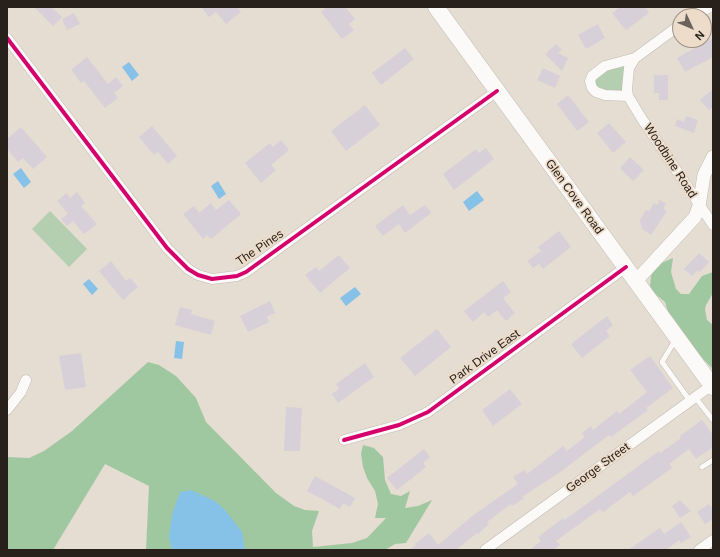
<!DOCTYPE html>
<style>
body{margin:0}
#map{position:relative;width:720px;height:557px;overflow:hidden;background:#e5dcd2;font-family:Helvetica,sans-serif}
canvas{display:block}
.frame{position:absolute;inset:0;border:8px solid #28211b;pointer-events:none}
.north{position:absolute;left:672px;top:8px;width:40px;height:40px;box-sizing:border-box;background:#eddcca;border:1px solid #9e9184;border-radius:50%;rotate:134deg;font-size:11px;font-weight:700;line-height:16px;text-align:center;color:#28211b}
.north::after{content:'';display:block;margin:auto;width:14px;height:18px;background:#6a625b;clip-path:polygon(50% 0,100% 100%,50% 72%,0 100%)}
</style>
<div id="map">
<canvas width="720" height="557"></canvas>
<div class="frame"></div>
<div class="north">N</div>
</div>
<script>
const c = document.querySelector('canvas').getContext('2d');
c.lineJoin = 'round';
function fill(path, color) {
  c.fillStyle = color;
  c.fill(path, 'evenodd');
}
function poly(rows) {
  const path = new Path2D();
  for (const r of rows) {
    path.moveTo(r[0], r[1]);
    for (let i = 2; i < r.length; i += 2) path.lineTo(r[i], r[i + 1]);
  }
  return path;
}
function stroke(path, color, width, dash) {
  c.strokeStyle = color;
  c.lineWidth = width;
  c.lineCap = dash ? 'butt' : 'round';
  c.setLineDash(dash || []);
  c.stroke(path);
}
function label(font, color, halo, rows, align = 'center') {
  c.font = font + ' Helvetica,sans-serif';
  c.lineWidth = 3.5;
  c.setLineDash([]);
  c.textBaseline = 'middle';
  c.strokeStyle = halo;
  c.fillStyle = color;
  for (const [text, x, y, turn = 0] of rows) {
    c.save();
    c.translate(x, y);
    c.rotate((+turn || 0) * Math.PI / 180);
    c.textAlign = isNaN(turn) ? turn : align;
    if (halo) c.strokeText(text, 0, 0);
    c.fillText(text, 0, 0);
    c.restore();
  }
}
const green = poly([
 [635,58,628,96,596,91,592,76],
 [50,211,87,249,69,267,32,229]
]);
const forest = poly([
 [673,258,671,272,676,289,681,294,689,294,702,276,713,272,713,293,706,305,705,309,707,320,713,325,713,369,700,356,670,319,665,302,653,292,650,286,651,276,657,265],
 [148,362,159,365,176,376,196,398,206,422,276,493,294,506,305,510,319,511,312,531,313,547,352,543,367,538,386,518,375,518,378,504,375,491,367,478,363,467,361,454,363,445,374,448,383,457,385,480,391,494,401,496,410,491,405,508,418,506,432,500,406,543,395,544,385,550,146,550,149,486,105,464,53,550,7,550,7,457,29,458,44,451,72,431]
]);
const water = poly([
 [129,62,139,75,132,81,122,67],
 [21,168,31,182,24,188,13,174],
 [218,181,226,194,219,199,211,186],
 [477,191,484,200,469,211,463,202],
 [89,279,98,289,92,295,83,284],
 [355,287,361,294,346,306,340,298],
 [176,341,184,342,182,359,174,358],
 [191,490,215,501,225,510,242,532,245,550,172,550,169,537,172,515,180,492]
]);
const building = poly([
 [34,7,52,7,62,17,53,26],
 [201,7,237,7,241,12,226,24,216,12,209,17],
 [327,7,345,7,355,19,349,24,354,30,342,39,321,12],
 [620,7,645,7,649,13,626,30,612,13],
 [74,13,80,24,67,30,62,19],
 [598,24,605,38,586,49,578,35],
 [713,38,713,57,685,72,677,58],
 [556,44,562,50,558,53,568,58,562,71,545,54],
 [405,48,414,59,381,85,372,73],
 [87,57,108,84,116,77,123,86,114,93,118,98,105,108,84,81,81,83,71,70],
 [543,68,560,76,555,88,537,80],
 [654,75,668,75,668,100,659,100,659,93,654,93],
 [713,89,713,107,709,110,700,100],
 [568,95,589,122,577,131,557,104],
 [365,105,380,125,346,151,331,131],
 [686,116,698,120,694,133,675,126,677,119,684,122],
 [609,123,626,142,613,153,597,133],
 [152,126,177,156,168,164,158,152,154,155,139,137],
 [21,127,47,157,33,169,23,158,18,162,7,149,7,139],
 [281,140,289,150,271,165,276,170,261,183,245,163,270,143,273,147],
 [486,148,494,159,454,190,443,174,476,149,479,153],
 [630,157,644,170,633,181,620,168],
 [77,192,85,203,81,206,97,224,84,234,73,221,67,226,61,219,68,214,57,201,67,193,70,198],
 [229,200,241,214,211,239,207,235,203,239,183,214,194,206,199,213,211,203,216,210],
 [660,200,666,204,663,209,667,211,651,235,642,229,640,220,646,210,649,211,654,203,657,205],
 [403,205,410,215,425,205,431,213,405,233,399,224,383,236,375,226],
 [559,231,571,247,543,269,539,264,533,268,527,261,541,251,538,247],
 [699,253,709,262,700,272,698,270,692,276,684,269],
 [339,255,350,268,320,293,305,275,316,267,319,271],
 [111,261,126,281,130,278,138,287,123,300,99,271],
 [503,281,511,292,503,298,515,313,506,321,497,310,488,317,484,312,473,322,464,311],
 [270,301,275,313,267,317,269,322,248,332,240,316],
 [180,307,192,310,191,314,215,321,211,335,175,325],
 [607,316,613,325,606,331,610,336,582,358,571,344],
 [437,329,451,347,415,376,400,358],
 [81,353,86,387,65,390,59,356],
 [650,356,673,388,646,408,648,410,611,437,609,435,559,473,523,496,524,498,512,506,511,504,487,522,489,524,478,534,477,533,456,550,410,550,416,545,415,544,429,533,438,545,472,516,518,484,513,477,524,470,527,474,563,446,567,451,585,437,582,433,591,426,593,430,617,411,619,414,647,392,630,370],
 [365,363,374,377,338,403,332,394,339,389,336,384],
 [510,389,522,404,493,426,482,410],
 [286,407,302,408,300,451,284,451],
 [702,420,713,435,713,447,696,459,689,449,669,464,672,468,633,496,630,492,603,512,600,509,556,541,560,545,553,550,530,550,541,541,538,537,563,518,564,520,577,511,659,451,660,453,681,438,680,436],
 [424,449,430,457,423,463,426,467,397,490,387,478],
 [315,476,355,498,350,507,343,503,340,509,307,491],
 [680,500,691,511,680,518,672,506],
 [709,504,713,509,713,519,705,524,697,512],
 [681,522,691,537,681,543,679,540,666,550,628,550,660,528,664,534]
]);
const service = poly([
 [676,339,662,362,690,401],
 [695,397,713,420],
 [702,467,713,460]
]);
const minor = poly([
 [693,16,710,7],
 [680,25,635,58,629,68,627,89,628,96,642,119,713,225],
 [7,38,167,248,188,269,198,275,212,279,237,276,246,272,497,91],
 [628,96,605,95,596,92,592,88,590,81,592,76,605,66,635,58],
 [7,410,21,392,26,380],
 [344,440,399,425,428,412,626,267],
 [485,550,712,385],
 [699,550,713,540]
]);
const tertiary = poly([
 [636,281,695,217,699,206,704,175,713,157]
]);
const primary = poly([
 [436,7,713,387]
]);
const cycleway = poly([
 [7,38,167,248,188,269,198,275,212,279,237,276,246,272,497,91],
 [344,440,399,425,428,412,626,267]
]);
const streetNames = [
 ["Woodbine Road",670,161,57],
 ["Glen Cove Road",574,197,54],
 ["The Pines",260,248,-34],
 ["Park Drive East",485,357,-36],
 ["George Street",598,468,-36]
];
fill(green, '#b4ceb0');
fill(forest, '#a0c8a0');
fill(water, '#86c1e8');
fill(building, '#d8d0d9');
stroke(service, '#c1bab2', 6);
stroke(minor, '#c1bab2', 11);
stroke(tertiary, '#c1bab2', 14);
stroke(primary, '#c1bab2', 17);
stroke(service, '#fbfaf8', 5);
stroke(minor, '#fbfaf8', 10);
stroke(tertiary, '#fbfaf8', 13);
stroke(primary, '#fbfaf8', 16);
stroke(cycleway, '#d6006c', 4);
label('12px', '#28211b', '#eddcca', streetNames);
</script>
